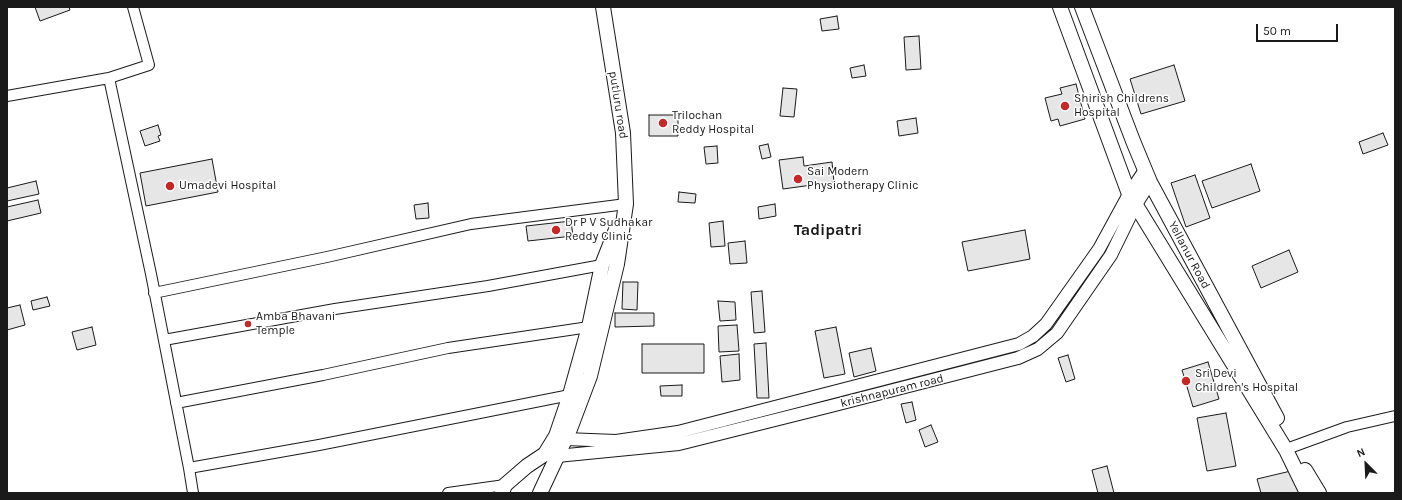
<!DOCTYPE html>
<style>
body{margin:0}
#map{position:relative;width:1402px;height:500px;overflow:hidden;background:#fff;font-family:Karla,sans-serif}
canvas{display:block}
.frame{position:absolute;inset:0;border:8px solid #1a1a1a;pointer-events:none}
.north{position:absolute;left:1346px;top:444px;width:40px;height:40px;-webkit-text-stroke:3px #fff;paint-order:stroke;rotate:336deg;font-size:11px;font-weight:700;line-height:16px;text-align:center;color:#1a1a1a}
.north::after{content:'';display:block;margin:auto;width:14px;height:18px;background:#1a1a1a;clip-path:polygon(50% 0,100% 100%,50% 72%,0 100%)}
.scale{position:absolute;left:1256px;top:24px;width:82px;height:18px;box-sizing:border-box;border:2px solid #1a1a1a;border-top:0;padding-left:5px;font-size:12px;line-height:14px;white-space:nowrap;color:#1a1a1a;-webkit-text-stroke:3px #fff;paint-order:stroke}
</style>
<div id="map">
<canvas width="1402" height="500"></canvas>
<div class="frame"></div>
<div class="north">N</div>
<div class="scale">50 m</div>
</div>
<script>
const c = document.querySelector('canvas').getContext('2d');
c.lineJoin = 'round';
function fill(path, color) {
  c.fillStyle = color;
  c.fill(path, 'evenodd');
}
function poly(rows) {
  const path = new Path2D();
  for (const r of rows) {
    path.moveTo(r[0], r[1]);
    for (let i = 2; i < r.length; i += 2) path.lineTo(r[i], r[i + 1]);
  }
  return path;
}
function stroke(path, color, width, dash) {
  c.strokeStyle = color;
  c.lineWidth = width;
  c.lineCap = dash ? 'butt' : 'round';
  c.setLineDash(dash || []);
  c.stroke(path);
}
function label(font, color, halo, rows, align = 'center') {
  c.font = font + ' Karla,sans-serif';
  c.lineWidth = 3;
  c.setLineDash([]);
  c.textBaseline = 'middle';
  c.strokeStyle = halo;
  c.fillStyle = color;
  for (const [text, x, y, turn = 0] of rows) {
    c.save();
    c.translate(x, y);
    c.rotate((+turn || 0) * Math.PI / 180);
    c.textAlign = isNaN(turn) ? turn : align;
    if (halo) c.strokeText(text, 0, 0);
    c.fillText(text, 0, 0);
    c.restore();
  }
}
const building = poly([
 [35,7,69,7,70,10,40,21,35,7],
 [837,16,839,29,822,31,820,19,837,16],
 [919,36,921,69,906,70,904,37,919,36],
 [864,65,866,76,852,78,850,68,864,65],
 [1174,65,1185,101,1141,114,1130,79,1174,65],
 [1076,84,1085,119,1060,126,1058,119,1051,121,1045,98,1062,94,1060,88,1076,84],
 [783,88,797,89,794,117,780,116,783,88],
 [649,115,678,115,678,136,649,136,649,115],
 [916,118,918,133,899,136,897,121,916,118],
 [158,125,161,135,158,136,160,141,145,146,140,131,158,125],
 [1383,133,1388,145,1363,154,1359,142,1383,133],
 [768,144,771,157,762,159,759,146,768,144],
 [717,146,718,163,706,164,704,147,717,146],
 [803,157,804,166,832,162,834,182,783,189,779,160,803,157],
 [212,159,218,192,146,206,140,173,212,159],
 [1251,164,1260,191,1212,208,1202,181,1251,164],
 [1195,175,1210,218,1186,227,1171,183,1195,175],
 [36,181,39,194,7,201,7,188,36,181],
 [679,192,696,194,695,203,678,202,679,192],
 [38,200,41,213,7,221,7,207,38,200],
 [428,203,429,218,416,219,414,205,428,203],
 [775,204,776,216,759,219,758,207,775,204],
 [571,221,573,236,528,241,526,226,571,221],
 [723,221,725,246,711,247,709,223,723,221],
 [1025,230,1030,259,968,271,962,242,1025,230],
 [745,241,747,263,730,264,728,243,745,241],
 [1289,250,1298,272,1261,288,1252,266,1289,250],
 [623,282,638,282,637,310,622,309,623,282],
 [762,291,765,332,754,333,751,292,762,291],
 [47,297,50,306,33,310,31,301,47,297],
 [718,301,735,302,736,320,720,321,718,301],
 [20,305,25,325,7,330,7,308,20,305],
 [615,313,654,313,654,326,615,327,615,313],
 [737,325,739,351,719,352,718,326,737,325],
 [92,327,96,345,77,350,72,332,92,327],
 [836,327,845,374,824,378,815,331,836,327],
 [766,343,769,398,757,398,754,344,766,343],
 [642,344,704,344,704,373,642,373,642,344],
 [871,348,876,371,854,377,849,353,871,348],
 [739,354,740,380,722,382,720,356,739,354],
 [1068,355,1075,379,1066,382,1058,358,1068,355],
 [1208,362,1219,399,1193,407,1182,370,1208,362],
 [682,385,682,396,661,396,660,386,682,385],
 [912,402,916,420,906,423,901,404,912,402],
 [1226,413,1236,466,1207,471,1197,418,1226,413],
 [931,425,938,442,925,447,919,430,931,425],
 [1107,466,1114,493,1098,493,1092,470,1107,466],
 [1295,470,1301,492,1296,493,1261,493,1257,479,1295,470]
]);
const minor = poly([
 [133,7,149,65,109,78,151,274,189,468,319,445,570,395],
 [7,96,109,78],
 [154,293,327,257,471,224,626,204],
 [164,340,335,309,488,286,602,265],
 [176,403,323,375,448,348,589,327],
 [1292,447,1347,427,1395,416],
 [189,468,193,493],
 [448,493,505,485]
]);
const tertiary = poly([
 [557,436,565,439,616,441,678,432,1019,344,1033,336,1046,324,1099,249,1129,194,1145,170],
 [549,455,557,456,679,444,831,406,1018,358,1038,349,1057,333,1111,255,1135,206,1150,182]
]);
const secondary = poly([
 [1060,7,1129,194,1286,450,1307,493],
 [1082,7,1133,141,1150,182,1277,418],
 [1305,470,1319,493],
 [502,493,505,485,527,466,545,454,556,436,570,395,589,327,602,265,617,227],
 [540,493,570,429,590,376,617,264,626,204,623,133,603,7]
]);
const markers = [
 [1065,106,5,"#c62828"],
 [663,123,5,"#c62828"],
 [798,179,5,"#c62828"],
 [170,186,5,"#c62828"],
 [556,230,5,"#c62828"],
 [248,324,4,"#c62828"],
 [1186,381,5,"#c62828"]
];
const poiNames = [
 ["Shirish Childrens",1074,99],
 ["Hospital",1074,113],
 ["Trilochan",672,116],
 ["Reddy Hospital",672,130],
 ["Sai Modern",807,172],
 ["Physiotherapy Clinic",807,186],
 ["Umadevi Hospital",179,186],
 ["Dr P V Sudhakar",565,223],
 ["Reddy Clinic",565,237],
 ["Amba Bhavani",256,317],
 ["Temple",256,331],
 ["Sri Devi",1195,374],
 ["Children's Hospital",1195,388]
];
const streetNames = [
 ["putluru road",618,105,81],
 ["Yellanur Road",1189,255,62],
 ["krishnapuram road",892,391,-14]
];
const districtNames = [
 ["Tadipatri",828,230]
];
fill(building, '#e6e6e6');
stroke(building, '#1a1a1a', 1);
stroke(minor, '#1a1a1a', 12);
stroke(tertiary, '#1a1a1a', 14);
stroke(secondary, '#1a1a1a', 16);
stroke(minor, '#fff', 10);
stroke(tertiary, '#fff', 12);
stroke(secondary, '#fff', 14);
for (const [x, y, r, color] of markers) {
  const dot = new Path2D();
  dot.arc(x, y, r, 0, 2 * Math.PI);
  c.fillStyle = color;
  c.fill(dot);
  stroke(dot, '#fff', 1.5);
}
label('12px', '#1a1a1a', '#fff', poiNames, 'left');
label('12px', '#1a1a1a', '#fff', streetNames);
label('bold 16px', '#1a1a1a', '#fff', districtNames);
</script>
